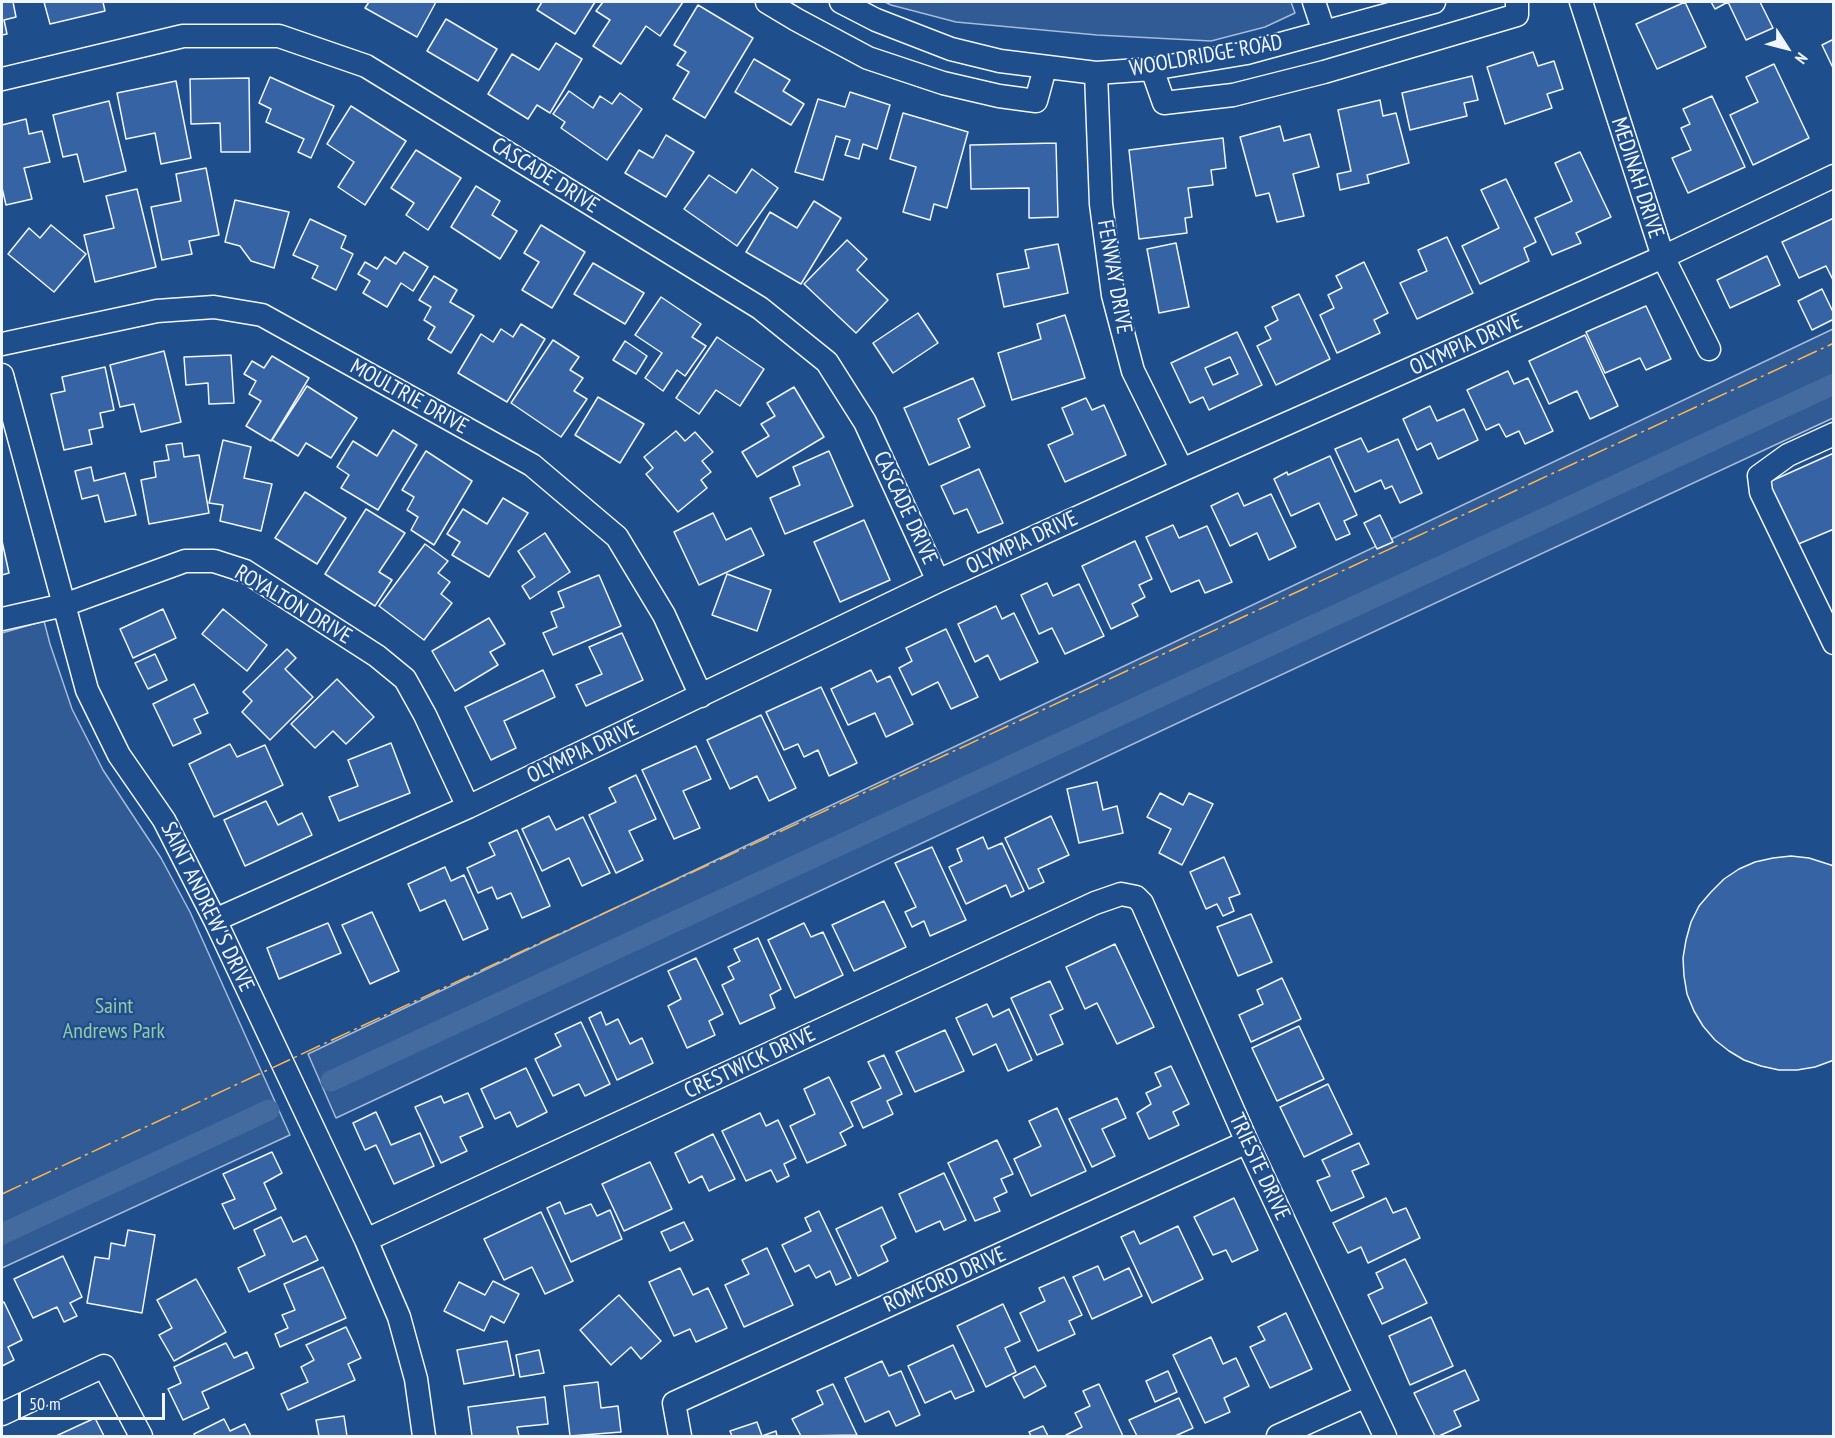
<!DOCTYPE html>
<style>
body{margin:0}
#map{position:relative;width:1835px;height:1438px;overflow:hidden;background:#1f4e8c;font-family:"PT Sans Narrow",sans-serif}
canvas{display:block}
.frame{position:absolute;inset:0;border:3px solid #f2f6ff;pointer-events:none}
.north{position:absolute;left:1757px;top:18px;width:60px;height:60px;-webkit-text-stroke:4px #1f4e8c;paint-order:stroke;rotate:126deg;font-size:16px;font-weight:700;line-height:24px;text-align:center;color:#f2f6ff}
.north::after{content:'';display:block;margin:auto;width:21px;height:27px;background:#f2f6ff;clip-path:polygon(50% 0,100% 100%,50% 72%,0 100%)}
.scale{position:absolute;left:18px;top:1393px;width:147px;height:27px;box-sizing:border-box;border:3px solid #f2f6ff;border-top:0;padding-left:8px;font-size:18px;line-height:21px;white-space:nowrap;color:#f2f6ff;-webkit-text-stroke:4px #1f4e8c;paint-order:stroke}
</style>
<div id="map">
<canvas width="1835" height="1438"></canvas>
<div class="frame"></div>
<div class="north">N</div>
<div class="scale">50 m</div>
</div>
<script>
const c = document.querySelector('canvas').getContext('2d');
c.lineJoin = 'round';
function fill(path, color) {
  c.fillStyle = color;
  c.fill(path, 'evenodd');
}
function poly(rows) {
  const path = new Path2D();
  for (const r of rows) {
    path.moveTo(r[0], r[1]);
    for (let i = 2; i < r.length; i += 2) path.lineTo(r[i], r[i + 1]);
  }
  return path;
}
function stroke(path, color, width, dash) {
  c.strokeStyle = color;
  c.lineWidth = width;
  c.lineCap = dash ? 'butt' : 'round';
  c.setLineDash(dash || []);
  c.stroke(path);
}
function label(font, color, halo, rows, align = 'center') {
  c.font = font + ' "PT Sans Narrow",sans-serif';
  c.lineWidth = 4.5;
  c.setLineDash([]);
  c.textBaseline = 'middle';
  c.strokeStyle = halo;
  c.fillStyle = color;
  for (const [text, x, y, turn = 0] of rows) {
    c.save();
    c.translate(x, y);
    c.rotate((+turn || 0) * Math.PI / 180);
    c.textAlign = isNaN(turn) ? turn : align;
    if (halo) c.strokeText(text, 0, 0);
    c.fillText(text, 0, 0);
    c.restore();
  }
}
const built = poly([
 [885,2,1291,2,1295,13,1265,27,1211,41,1097,35,956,22,891,5,885,2],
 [1833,329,1833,418,1197,714,336,1118,308,1054,1833,329],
 [44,621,50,644,72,709,103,770,161,858,190,912,290,1135,2,1268,2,633,44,621]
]);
const canal = poly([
 [331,1081,1834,384],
 [2,1234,269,1110]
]);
const building = poly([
 [2,2,13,2,16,17,4,20,7,34,2,35,2,2],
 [44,2,103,2,105,11,50,24,44,2],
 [369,2,436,2,417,37,365,8,369,2],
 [542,2,595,2,575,34,537,10,542,2],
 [603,2,683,2,660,36,646,26,621,64,593,46,610,20,596,11,603,2],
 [1685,2,1706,47,1657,69,1636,24,1685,2],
 [1711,2,1760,2,1773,28,1746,40,1728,2,1715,9,1711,2],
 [698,5,753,38,705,118,673,99,689,72,677,65,686,52,674,45,698,5],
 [446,19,497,49,478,81,427,51,446,19],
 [1834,39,1834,70,1822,45,1834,39],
 [556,43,582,59,550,113,537,105,528,119,488,94,512,54,539,70,556,43],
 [1533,52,1538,66,1554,61,1563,89,1547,94,1552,108,1505,124,1487,67,1533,52],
 [754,59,790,80,783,91,804,104,791,125,735,92,754,59],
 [1774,64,1809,138,1753,165,1730,115,1758,102,1746,77,1774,64],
 [1472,76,1478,100,1464,103,1467,116,1410,130,1402,93,1472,76],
 [270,77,334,106,311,158,298,152,304,139,266,122,271,109,259,103,270,77],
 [249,78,250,152,221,152,220,123,191,124,190,79,249,78],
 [176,81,191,158,161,164,155,133,126,139,117,93,176,81],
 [569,91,593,108,600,96,612,104,620,93,642,109,607,160,561,128,565,122,553,114,569,91],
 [850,92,890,105,877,149,863,144,859,159,845,155,850,140,836,136,823,180,795,172,818,99,845,107,850,92],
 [1712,96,1745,167,1688,193,1672,158,1691,150,1681,128,1690,124,1683,109,1712,96],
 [1380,100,1383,116,1396,113,1409,163,1367,175,1369,183,1340,190,1337,174,1351,171,1338,110,1380,100],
 [109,101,126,171,84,182,77,154,63,157,53,115,109,101],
 [351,106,406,141,365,205,338,187,354,162,327,144,351,106],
 [903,113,968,132,947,208,934,204,930,220,903,212,916,167,890,159,903,113],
 [26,119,29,134,42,131,50,162,24,168,32,199,6,205,2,188,2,125,26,119],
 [1280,126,1284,141,1310,134,1319,167,1293,174,1304,216,1277,222,1269,193,1256,196,1240,137,1280,126],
 [666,135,694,152,666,197,625,173,639,150,653,158,666,135],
 [1223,138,1226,168,1211,170,1213,185,1188,188,1192,217,1185,218,1187,233,1139,239,1129,150,1223,138],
 [1056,143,1058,217,1029,218,1029,188,971,189,970,145,1056,143],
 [416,150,461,178,428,230,406,215,414,203,391,188,416,150],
 [1580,152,1611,217,1576,233,1581,243,1552,255,1535,218,1572,201,1555,163,1580,152],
 [206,168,219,235,189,241,192,254,162,260,151,207,181,201,176,174,206,168],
 [752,169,778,188,737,246,684,209,709,175,736,193,752,169],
 [1506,179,1536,242,1524,248,1529,261,1480,284,1462,246,1499,228,1481,190,1506,179],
 [476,186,500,201,492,215,517,231,500,259,451,227,476,186],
 [137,189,156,267,95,282,84,235,114,228,106,196,137,189],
 [235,200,289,212,274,268,251,261,240,246,225,242,235,200],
 [814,201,841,218,801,284,746,252,770,212,797,228,814,201],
 [1834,218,1834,282,1826,266,1799,278,1782,242,1834,218],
 [310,219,346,236,341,248,353,254,336,290,312,278,318,266,293,255,310,219],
 [51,225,86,254,54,292,8,254,29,228,40,238,51,225],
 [541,225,585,252,552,308,522,290,539,262,524,253,541,225],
 [1447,237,1473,293,1417,319,1400,283,1427,271,1418,250,1447,237],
 [847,240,867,259,857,270,888,300,856,333,804,284,847,240],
 [1176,243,1189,307,1159,313,1147,249,1176,243],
 [1058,244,1068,293,1004,307,997,274,1029,268,1025,250,1058,244],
 [404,252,428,267,413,291,401,283,387,307,363,293,370,281,358,274,365,262,377,269,385,257,396,264,404,252],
 [1767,256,1780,285,1730,308,1717,280,1767,256],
 [1364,262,1388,313,1374,320,1380,333,1337,353,1320,315,1334,308,1328,295,1342,288,1336,276,1364,262],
 [593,263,644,293,625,324,574,294,593,263],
 [434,276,457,290,450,302,474,316,451,353,428,339,435,327,424,320,431,307,419,300,434,276],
 [1822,289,1834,314,1834,319,1812,330,1798,301,1822,289],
 [1299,294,1330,359,1276,385,1257,346,1271,339,1265,327,1278,320,1272,307,1299,294],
 [661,297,701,324,692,337,706,346,685,376,677,370,663,391,645,378,662,353,635,335,661,297],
 [1646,306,1671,359,1646,370,1640,358,1605,373,1586,332,1646,306],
 [918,313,938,343,893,373,873,343,918,313],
 [1065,315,1085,378,1012,400,998,353,1041,339,1037,324,1065,315],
 [521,324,545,339,507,402,458,373,481,334,493,342,501,329,513,337,521,324],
 [1237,332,1262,385,1209,410,1203,397,1190,403,1171,363,1237,332],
 [1230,357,1238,374,1213,385,1205,368,1230,357],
 [1585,335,1618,406,1590,419,1577,391,1549,404,1529,361,1585,335],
 [717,337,764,369,740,406,716,390,699,414,676,398,717,337],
 [553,340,579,357,570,370,583,378,574,391,587,399,561,437,511,403,553,340],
 [625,341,647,356,636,374,613,360,625,341],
 [164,351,181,422,141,432,134,404,120,407,110,365,164,351],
 [231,355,234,403,209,404,208,383,186,385,184,357,231,355],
 [272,356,309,378,271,441,246,426,261,401,249,394,256,381,244,374,252,361,264,368,272,356],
 [105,367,114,410,100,413,103,427,89,430,92,444,64,450,51,394,65,391,62,377,105,367],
 [1508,371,1514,384,1528,378,1553,431,1525,444,1519,431,1506,437,1499,424,1486,430,1467,390,1508,371],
 [973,378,985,406,958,419,970,447,929,465,904,408,973,378],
 [307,386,357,418,331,458,306,443,298,456,272,440,307,386],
 [794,387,824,437,757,477,742,452,769,436,761,424,775,416,767,403,794,387],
 [598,397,644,424,620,463,575,435,598,397],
 [1086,398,1092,410,1104,405,1126,455,1065,482,1048,445,1073,434,1062,408,1086,398],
 [1430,406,1437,421,1464,409,1478,440,1438,459,1431,443,1417,450,1403,419,1430,406],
 [393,430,417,445,378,510,341,488,349,475,337,467,353,441,377,456,393,430],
 [676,431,685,441,695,432,713,452,702,461,711,472,701,480,707,488,678,512,646,474,653,468,644,457,676,431],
 [1361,438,1368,452,1398,439,1422,493,1400,503,1392,486,1385,489,1381,480,1355,492,1335,449,1361,438],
 [223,440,251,447,244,478,272,484,261,531,220,521,223,505,209,503,223,440],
 [182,443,184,457,199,455,209,513,149,524,141,480,156,477,154,462,169,460,166,445,182,443],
 [426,451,472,481,434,545,411,530,418,517,407,510,414,497,402,490,426,451],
 [829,451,853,506,785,534,770,498,800,485,793,467,829,451],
 [1834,453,1834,529,1796,545,1769,482,1834,453],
 [1330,456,1357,515,1344,521,1350,534,1336,540,1319,503,1291,516,1274,479,1287,472,1288,475,1330,456],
 [91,467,94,481,125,473,136,515,105,522,98,495,82,499,75,471,91,467],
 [979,469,1003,523,978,533,967,509,954,514,941,486,979,469],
 [305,492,346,518,317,564,275,538,305,492],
 [1238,493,1244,506,1271,494,1296,547,1269,560,1257,533,1230,546,1211,506,1238,493],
 [503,498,528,513,489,577,452,555,460,542,447,534,463,509,487,524,503,498],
 [366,509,405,533,379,572,392,580,375,606,325,574,366,509],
 [713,513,726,540,751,528,764,555,699,585,674,532,713,513],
 [1380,515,1393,542,1377,549,1364,523,1380,515],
 [864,520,890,580,840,602,814,542,864,520],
 [1173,525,1179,538,1207,526,1232,582,1205,593,1199,580,1171,592,1146,537,1173,525],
 [545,533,570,572,530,599,522,586,535,577,518,551,545,533],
 [2,541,9,573,2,575,2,541],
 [1135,541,1152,579,1139,585,1145,597,1132,604,1138,616,1111,629,1082,566,1135,541],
 [425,544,448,561,438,573,450,582,441,594,452,603,424,640,379,606,425,544],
 [727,574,771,590,757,631,712,615,727,574],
 [599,575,621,626,553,655,543,633,557,627,551,612,564,607,558,592,599,575],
 [1047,583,1053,596,1079,584,1104,636,1065,654,1052,628,1039,634,1021,595,1047,583],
 [996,606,1002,619,1014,613,1038,662,1000,680,988,655,975,662,958,624,996,606],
 [163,609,176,638,133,658,120,629,163,609],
 [223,609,267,645,247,671,202,634,223,609],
 [489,618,505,644,490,652,498,665,455,691,432,651,489,618],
 [946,629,978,697,951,709,938,682,912,695,899,668,912,661,906,648,946,629],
 [622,633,643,680,586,706,576,685,602,674,589,647,622,633],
 [287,649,296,658,285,669,313,697,270,740,242,712,252,701,243,692,287,649],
 [155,654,167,680,148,689,135,663,155,654],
 [543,670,555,697,504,721,516,748,491,760,465,707,543,670],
 [871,670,877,682,890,676,913,724,886,737,875,713,848,725,831,689,871,670],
 [337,679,374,717,346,744,333,731,315,748,291,724,337,679],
 [194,684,208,713,194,719,201,733,173,746,153,704,194,684],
 [821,687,857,763,829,776,818,750,804,757,798,744,784,750,766,712,821,687],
 [761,715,796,788,769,801,757,776,730,789,707,740,761,715],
 [391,743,410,793,339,821,329,797,358,786,348,760,391,743],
 [230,744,237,757,265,745,283,785,214,817,189,764,230,744],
 [696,746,711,779,683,791,700,828,674,839,642,770,696,746],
 [636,775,656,819,629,831,643,860,616,873,589,815,616,802,609,788,636,775],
 [1097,782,1103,810,1117,806,1123,833,1079,843,1067,789,1097,782],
 [1160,793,1183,805,1189,793,1213,804,1182,865,1159,853,1171,829,1147,817,1160,793],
 [266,801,278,825,302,813,312,835,245,866,224,820,266,801],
 [549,816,556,830,583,817,610,873,582,886,569,858,542,871,522,829,549,816],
 [1051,816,1069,855,1038,869,1044,882,1029,889,1005,838,1051,816],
 [517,830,550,906,522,918,511,893,497,899,492,887,478,893,467,868,495,855,489,843,517,830],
 [983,837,988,849,1002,843,1024,891,1011,897,1006,885,966,904,949,867,962,861,957,849,983,837],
 [932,847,966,920,930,936,924,921,912,927,905,912,916,907,895,863,932,847],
 [1791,856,1809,858,1834,866,1834,1060,1815,1067,1797,1070,1779,1070,1761,1066,1744,1060,1729,1051,1715,1040,1703,1026,1694,1011,1687,994,1684,976,1683,958,1686,940,1691,922,1699,906,1711,892,1724,879,1739,869,1755,862,1773,858,1791,856],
 [1224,857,1240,894,1229,898,1234,911,1223,916,1217,904,1206,909,1190,872,1224,857],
 [445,867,451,881,464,875,488,929,463,940,445,900,420,911,408,884,445,867],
 [884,901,906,947,854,971,832,925,884,901],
 [372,912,399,971,370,984,342,925,372,912],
 [1251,914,1272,962,1238,976,1217,927,1251,914],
 [328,923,341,953,279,979,267,948,328,923],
 [804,923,811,937,823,932,843,975,795,998,768,940,804,923],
 [758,938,781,989,770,995,775,1008,740,1024,722,985,734,979,728,967,740,961,734,949,758,938],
 [1115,944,1154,1027,1117,1044,1097,1003,1085,1009,1066,967,1115,944],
 [696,958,723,1014,709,1021,715,1035,687,1048,668,1006,681,999,668,971,696,958],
 [1282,978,1301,1019,1251,1042,1239,1015,1263,1004,1257,990,1282,978],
 [1050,981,1063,1009,1050,1015,1063,1044,1037,1055,1011,998,1050,981],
 [987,1004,993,1017,1009,1009,1032,1060,1008,1071,996,1044,973,1055,956,1018,987,1004],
 [601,1012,606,1025,618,1019,630,1044,642,1038,653,1063,617,1080,589,1018,601,1012],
 [581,1022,610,1084,585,1096,579,1084,553,1096,535,1059,561,1046,555,1034,581,1022],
 [1299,1026,1324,1079,1277,1101,1252,1048,1299,1026],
 [945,1030,964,1071,915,1092,896,1052,945,1030],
 [884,1055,902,1094,887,1101,893,1114,863,1128,851,1102,881,1088,868,1062,884,1055],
 [1171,1066,1189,1104,1173,1112,1179,1125,1149,1139,1137,1113,1151,1104,1146,1093,1161,1086,1155,1073,1171,1066],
 [526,1068,547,1112,517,1127,510,1112,495,1119,481,1089,526,1068],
 [829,1077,853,1126,840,1133,846,1145,807,1163,790,1126,815,1114,804,1089,829,1077],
 [1328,1084,1352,1134,1304,1157,1280,1107,1328,1084],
 [468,1093,483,1127,460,1137,467,1151,441,1163,415,1107,441,1096,444,1103,468,1093],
 [1117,1098,1126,1118,1102,1129,1115,1156,1092,1167,1069,1119,1117,1098],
 [1057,1108,1086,1171,1031,1196,1014,1159,1041,1146,1029,1121,1057,1108],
 [376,1112,391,1145,420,1133,434,1166,394,1184,376,1145,365,1150,353,1123,376,1112],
 [760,1113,766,1126,778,1120,796,1158,784,1164,789,1176,777,1182,771,1170,746,1181,722,1131,760,1113],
 [713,1134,735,1179,709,1191,702,1176,689,1183,675,1153,713,1134],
 [997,1140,1013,1174,1001,1179,1007,1192,994,1198,1000,1211,975,1221,948,1163,997,1140],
 [1359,1143,1369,1164,1352,1171,1364,1197,1331,1211,1317,1181,1330,1176,1322,1160,1359,1143],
 [272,1152,282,1173,264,1183,276,1209,234,1229,222,1204,235,1199,223,1174,272,1152],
 [650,1162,672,1209,624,1231,602,1184,650,1162],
 [944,1173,966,1220,944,1230,940,1221,916,1232,899,1194,944,1173],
 [1234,1198,1258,1250,1232,1262,1226,1250,1213,1255,1194,1217,1234,1198],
 [1386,1198,1393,1213,1406,1208,1420,1238,1368,1263,1361,1247,1348,1253,1333,1223,1386,1198],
 [560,1202,565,1214,591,1204,597,1216,610,1210,622,1239,571,1262,547,1208,560,1202],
 [882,1207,896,1238,881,1246,888,1261,858,1276,836,1229,882,1207],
 [819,1211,851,1278,836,1285,830,1271,816,1278,809,1265,795,1272,782,1245,811,1231,805,1218,819,1211],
 [541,1212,573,1281,545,1294,532,1267,504,1280,484,1239,541,1212],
 [281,1217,293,1242,306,1236,318,1260,249,1292,238,1268,265,1255,254,1230,281,1217],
 [684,1222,693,1240,670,1251,661,1232,684,1222],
 [1178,1226,1203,1279,1152,1303,1121,1237,1134,1231,1140,1244,1178,1226],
 [128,1230,155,1235,142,1313,87,1303,95,1257,109,1259,111,1243,125,1246,128,1230],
 [767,1248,793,1305,744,1327,725,1285,749,1274,742,1260,767,1248],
 [63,1256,82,1297,70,1303,77,1316,64,1322,57,1307,33,1318,14,1279,63,1256],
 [1405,1259,1427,1303,1382,1324,1368,1295,1383,1288,1376,1273,1405,1259],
 [1098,1266,1104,1280,1129,1268,1142,1296,1092,1319,1073,1277,1098,1266],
 [323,1267,346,1318,280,1347,275,1334,288,1328,282,1315,295,1310,284,1284,323,1267],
 [680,1268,693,1295,708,1288,727,1328,696,1342,690,1329,674,1336,649,1282,680,1268],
 [1064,1277,1082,1315,1069,1321,1075,1334,1038,1351,1020,1313,1045,1301,1039,1288,1064,1277],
 [196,1279,226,1332,174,1361,159,1335,172,1328,157,1300,196,1279],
 [493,1281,519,1294,504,1323,491,1316,484,1331,444,1311,459,1282,485,1295,493,1281],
 [619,1295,661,1341,641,1359,631,1347,611,1365,580,1330,619,1295],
 [4,1302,22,1340,8,1347,14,1360,2,1366,2,1303,4,1302],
 [1003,1304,1020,1341,1005,1348,1016,1372,986,1387,957,1326,1003,1304],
 [1286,1313,1312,1369,1270,1388,1250,1347,1265,1340,1258,1327,1286,1313],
 [1431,1317,1453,1366,1410,1385,1389,1336,1431,1317],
 [346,1327,361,1358,348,1364,355,1380,288,1410,281,1394,308,1382,301,1367,314,1360,306,1345,346,1327],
 [1211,1337,1223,1364,1236,1358,1249,1386,1224,1398,1230,1412,1205,1423,1173,1355,1211,1337],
 [507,1341,514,1375,464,1384,457,1350,507,1341],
 [226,1343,234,1358,247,1352,254,1368,202,1392,209,1408,183,1420,168,1389,181,1383,174,1367,226,1343],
 [953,1345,974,1391,955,1399,951,1391,925,1403,908,1366,953,1345],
 [539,1350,544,1373,520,1377,516,1355,539,1350],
 [882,1361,889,1376,901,1371,920,1415,896,1426,889,1411,865,1422,845,1378,882,1361],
 [1035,1366,1046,1386,1024,1398,1013,1377,1035,1366],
 [1465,1370,1479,1400,1454,1411,1461,1426,1439,1436,1435,1436,1414,1393,1465,1370],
 [1168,1371,1177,1392,1155,1402,1146,1381,1168,1371],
 [598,1382,601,1408,618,1406,621,1432,570,1436,564,1386,598,1382],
 [833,1384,857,1435,801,1436,792,1419,823,1404,817,1391,833,1384],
 [1099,1384,1123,1436,1067,1436,1066,1435,1082,1427,1075,1413,1090,1406,1083,1391,1099,1384],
 [545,1397,548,1424,517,1427,519,1436,472,1436,468,1407,545,1397],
 [1179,1398,1193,1428,1175,1436,1137,1436,1129,1420,1179,1398],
 [344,1416,347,1436,319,1436,316,1420,344,1416],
 [95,1418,104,1436,56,1436,95,1418],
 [224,1419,230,1431,245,1424,251,1436,195,1436,194,1434,224,1419],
 [757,1422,762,1436,776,1431,777,1436,732,1436,730,1431,757,1422],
 [1043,1426,1048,1436,1031,1436,1029,1432,1043,1426]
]);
const minor = poly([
 [767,2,797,20,868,58,943,83,999,96,1036,101,1045,68],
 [841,2,876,20,951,49,1000,61,1096,73,1152,69,1247,53,1434,2],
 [1314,2,1324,32],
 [1581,2,1663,257,1709,349],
 [1152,69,1164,103,1233,95,1324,72,1517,15,1517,2],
 [1096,73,1101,204,1113,295,1133,371,1182,470],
 [2,79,183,36,279,36,366,66,760,308,827,362,865,422,938,581],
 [2,344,157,311,214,307,262,315,532,465,617,537,664,615,701,696],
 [2,375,87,690,119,755,164,820,215,920,366,1240,399,1317,416,1379,424,1436],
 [1834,434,1788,455,1759,476,1761,492,1834,643],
 [2,619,64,605,185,561,214,561,245,571,377,656,405,679,425,715,468,807],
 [215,920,468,807,938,581,1182,470,1663,257,1834,176],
 [366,1240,1095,903,1121,894,1136,897,1142,903,1247,1142,1385,1436],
 [2,1414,104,1366,141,1436],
 [680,1436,674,1403,1247,1142],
 [1278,1436,1366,1396]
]);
const power = poly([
 [2,1194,529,948,1834,343]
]);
const streetNames = [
 ["WOOLDRIDGE ROAD",1206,56,-10],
 ["CASCADE DRIVE",545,176,32],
 ["MEDINAH DRIVE",1637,178,72],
 ["FENWAY DRIVE",1114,277,80],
 ["OLYMPIA DRIVE",1466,345,-24],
 ["MOULTRIE DRIVE",409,397,29],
 ["CASCADE DRIVE",905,508,65],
 ["OLYMPIA DRIVE",1022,543,-25],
 ["ROYALTON DRIVE",293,605,31],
 ["OLYMPIA DRIVE",583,752,-25],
 ["SAINT ANDREW'S DRIVE",207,907,64],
 ["CRESTWICK DRIVE",750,1063,-25],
 ["TRIESTE DRIVE",1259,1167,65],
 ["ROMFORD DRIVE",945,1280,-24]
];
const parkNames = [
 ["Saint",114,1007],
 ["Andrews Park",114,1032]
];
fill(built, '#305b95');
stroke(built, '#a8bbd7', 1.5);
stroke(canal, '#446ba0', 21);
fill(building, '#3563a3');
stroke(building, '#f2f6ff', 1.5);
stroke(minor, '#f2f6ff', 25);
stroke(minor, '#1f4e8c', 22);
stroke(power, '#ffb74d', 1.5, [21, 4.5, 3, 4.5]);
label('22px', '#f2f6ff', '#1f4e8c', streetNames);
label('22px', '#97c8a6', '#1f4e8c', parkNames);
</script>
